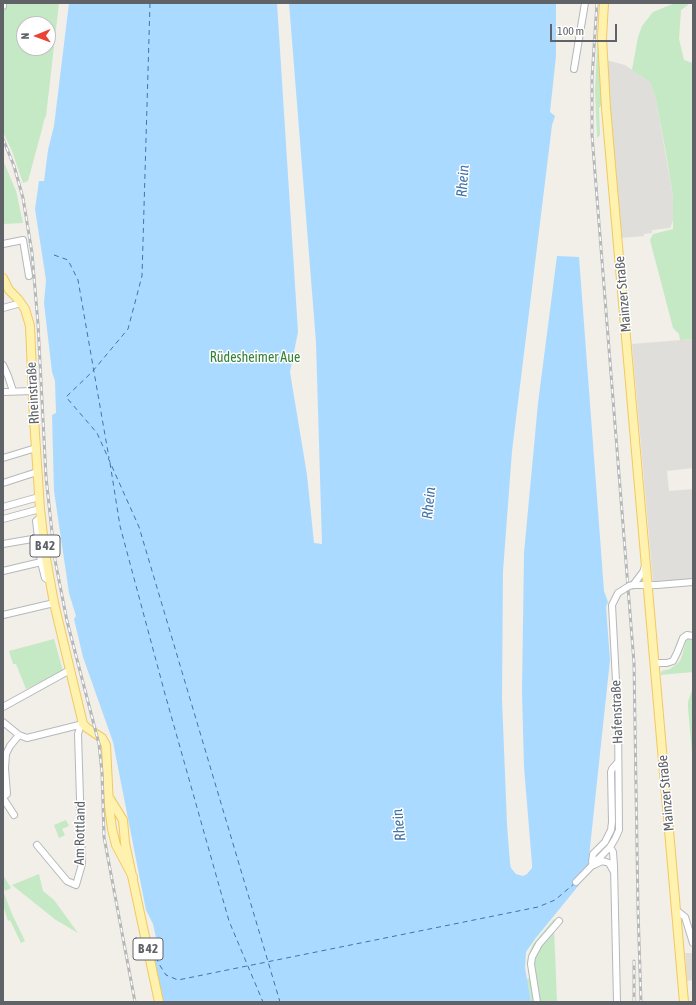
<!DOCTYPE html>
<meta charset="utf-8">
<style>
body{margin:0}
#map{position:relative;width:696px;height:1005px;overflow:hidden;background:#f1efe8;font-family:"Asap Condensed",sans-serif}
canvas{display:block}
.frame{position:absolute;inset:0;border:4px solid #5f6368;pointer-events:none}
.north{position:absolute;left:16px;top:16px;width:40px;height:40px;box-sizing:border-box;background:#fff;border:1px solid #bfc1c3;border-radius:50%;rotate:269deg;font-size:11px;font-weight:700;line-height:16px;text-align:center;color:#5f6368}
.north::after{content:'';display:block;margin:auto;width:14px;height:18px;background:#ea4335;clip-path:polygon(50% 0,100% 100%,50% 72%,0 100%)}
.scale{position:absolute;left:550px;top:24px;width:67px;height:18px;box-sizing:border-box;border:2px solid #5f6368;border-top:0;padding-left:5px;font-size:12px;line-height:14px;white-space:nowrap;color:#5f6368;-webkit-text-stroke:3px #fff;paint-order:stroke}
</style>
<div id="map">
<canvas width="696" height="1005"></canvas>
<div class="frame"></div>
<div class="north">N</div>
<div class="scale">100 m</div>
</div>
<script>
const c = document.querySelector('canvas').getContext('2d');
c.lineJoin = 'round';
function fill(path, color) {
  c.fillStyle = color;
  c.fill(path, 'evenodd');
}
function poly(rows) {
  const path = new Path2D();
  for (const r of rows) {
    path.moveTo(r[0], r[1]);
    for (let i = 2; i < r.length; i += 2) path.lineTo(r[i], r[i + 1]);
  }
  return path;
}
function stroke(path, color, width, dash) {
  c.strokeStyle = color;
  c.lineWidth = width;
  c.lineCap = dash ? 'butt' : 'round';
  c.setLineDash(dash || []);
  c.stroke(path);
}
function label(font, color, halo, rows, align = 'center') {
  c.font = font + ' "Asap Condensed",sans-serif';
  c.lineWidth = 3;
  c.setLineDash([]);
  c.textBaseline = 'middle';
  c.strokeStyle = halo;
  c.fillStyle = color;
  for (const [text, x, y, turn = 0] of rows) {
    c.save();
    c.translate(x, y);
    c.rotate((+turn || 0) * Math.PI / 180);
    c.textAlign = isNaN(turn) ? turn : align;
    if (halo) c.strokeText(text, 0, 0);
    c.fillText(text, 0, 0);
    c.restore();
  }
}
const industrial = poly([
 [606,60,625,65,650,82,656,100,673,196,673,221,670,228,652,230,652,233,644,234,644,236,621,238],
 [693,339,693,468,667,471,669,491,693,489,693,579,653,582,632,344]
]);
const education = poly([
 [685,953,693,953,693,980,687,981]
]);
const green = poly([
 [5,3,59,3,46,116,44,120,42,129,28,181,23,183,12,151,3,132,3,12],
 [24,24,48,24,48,48,24,48],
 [675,3,687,3,688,5,681,10,679,39,684,60,693,63,693,339,680,340,679,334,673,328,650,240,653,234,673,229,673,196,666,153,656,100,650,82,632,70,638,37,642,26,653,12],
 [598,29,599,35,604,102,599,108,600,135,597,138,595,90],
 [3,160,16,191,23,223,3,224],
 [54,639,63,671,26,689,16,664,13,664,9,651],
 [688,639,693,641,693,672,660,675,662,671,670,669,678,663,681,659,686,641],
 [693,687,693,764,688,708,688,702],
 [66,820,69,826,62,829,65,835,59,838,54,825],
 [39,874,43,891,54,900,78,933,56,920,12,885],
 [3,875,11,888,5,891,3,885],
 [3,891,12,914,25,941,21,943,10,920,8,921,3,905],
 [554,919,559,921,554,928,557,1002,531,1002,528,984,527,983,526,980,529,978,527,962,529,953,533,944]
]);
const water = poly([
 [69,3,277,3,298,332,290,372,307,475,314,543,322,544,316,342,289,3,556,3,556,56,550,112,555,116,552,125,512,451,503,571,502,699,507,825,510,863,511,868,516,874,523,876,527,874,532,868,532,864,524,767,522,693,524,553,538,403,557,256,579,257,604,591,608,602,606,607,610,660,588,866,574,879,579,885,535,939,526,952,525,968,531,1002,163,1002,153,958,160,955,153,924,146,910,113,742,83,657,74,619,76,616,69,593,54,491,52,415,56,413,55,381,52,372,44,303,46,280,35,209,39,181,44,181,48,150,54,126]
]);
const ferry = poly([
 [150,3,142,276,128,329,92,372,66,397,97,433,139,527,280,1002],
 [54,255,68,260,78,280,109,458],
 [110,463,120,526,165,694,229,921,263,1002],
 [156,957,159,964,166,975,178,980,538,907,555,900,575,883]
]);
const minor = poly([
 [3,6,3,3],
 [574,69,585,3],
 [3,244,23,240,29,276],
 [3,308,21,303],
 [3,365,8,376,13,391],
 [3,392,33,391],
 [3,458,36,448],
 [3,483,37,472],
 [3,507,39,497],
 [41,517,36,521,41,562,45,578,49,580],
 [3,519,40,509],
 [3,544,38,538],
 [3,571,41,562],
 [633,585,657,585,693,582],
 [633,585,643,572,645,566],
 [3,615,54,603],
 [655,663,667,663,673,661,677,653,683,638,687,635,693,636],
 [3,707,70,670],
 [3,722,19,735,27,738,83,724],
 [3,797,7,794,5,768,6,754,10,746,19,735],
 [3,798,14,815],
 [37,845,67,881,76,885,82,864,78,734,80,727,83,724],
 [610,847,613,852,614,866,617,1002],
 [596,864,602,861,606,862,609,863,614,872],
 [594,865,592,862,593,854,605,842,611,830,612,822,611,772,612,769,618,762],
 [576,882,610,847,615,839,619,830,618,719],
 [676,912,680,913,685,917,693,943],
 [537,1002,531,964,532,957,539,944,559,921]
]);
const major = poly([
 [604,3,602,38,606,108,684,1002],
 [3,278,9,290,18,299,25,309,30,326,34,419,40,509,45,553,54,603,83,724,87,728,102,738,106,745,109,806,112,829,116,845,133,877],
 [110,799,123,820,125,843,159,1002]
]);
const rail = poly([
 [597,3,592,78,592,135,634,663,638,909,641,1002],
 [3,139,14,166,23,198,32,253,38,324,46,477,55,560,67,621,99,744,102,773,104,837,135,1002],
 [634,961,634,1002]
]);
const minorBridge = poly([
 [618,719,612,605,618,593,629,586,633,585]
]);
const shields = [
 [45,546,30],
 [148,949,30]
];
const shieldNames = [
 ["B 42",45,546],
 ["B 42",148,949]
];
const streetNames = [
 ["Mainzer Straße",623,294,-95],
 ["Rheinstraße",33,393,-93],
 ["Hafenstraße",617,712,-92],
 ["Mainzer Straße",666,793,-95],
 ["Am Rottland",80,833,-89]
];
const parkNames = [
 ["Rüdesheimer Aue",255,358]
];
const waterNames = [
 ["Rhein",463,181,-86],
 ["Rhein",429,503,-84],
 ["Rhein",399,825,-96]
];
fill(industrial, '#e0deda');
fill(education, '#e1ded6');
fill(green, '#c5e8c5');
fill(water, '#aadaff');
stroke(ferry, '#4174aa', 1, [5, 4]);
stroke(minor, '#b5b8bc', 8);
stroke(major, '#f2c960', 10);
stroke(minor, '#fff', 6);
stroke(major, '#fff2af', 8);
stroke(rail, '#b6b7b8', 3);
stroke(rail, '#fff', 1.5, [4.5]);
stroke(minorBridge, '#b5b8bc', 8, []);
stroke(minorBridge, '#fff', 6);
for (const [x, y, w] of shields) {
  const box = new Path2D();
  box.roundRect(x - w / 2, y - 11, w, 22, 3);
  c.fillStyle = '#fff';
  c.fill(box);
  stroke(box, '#5f6368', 1);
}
label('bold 13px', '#5f6368', null, shieldNames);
label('14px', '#5f6368', '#fff', streetNames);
label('14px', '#348238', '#fff', parkNames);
label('italic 15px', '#4174aa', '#fff', waterNames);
</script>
